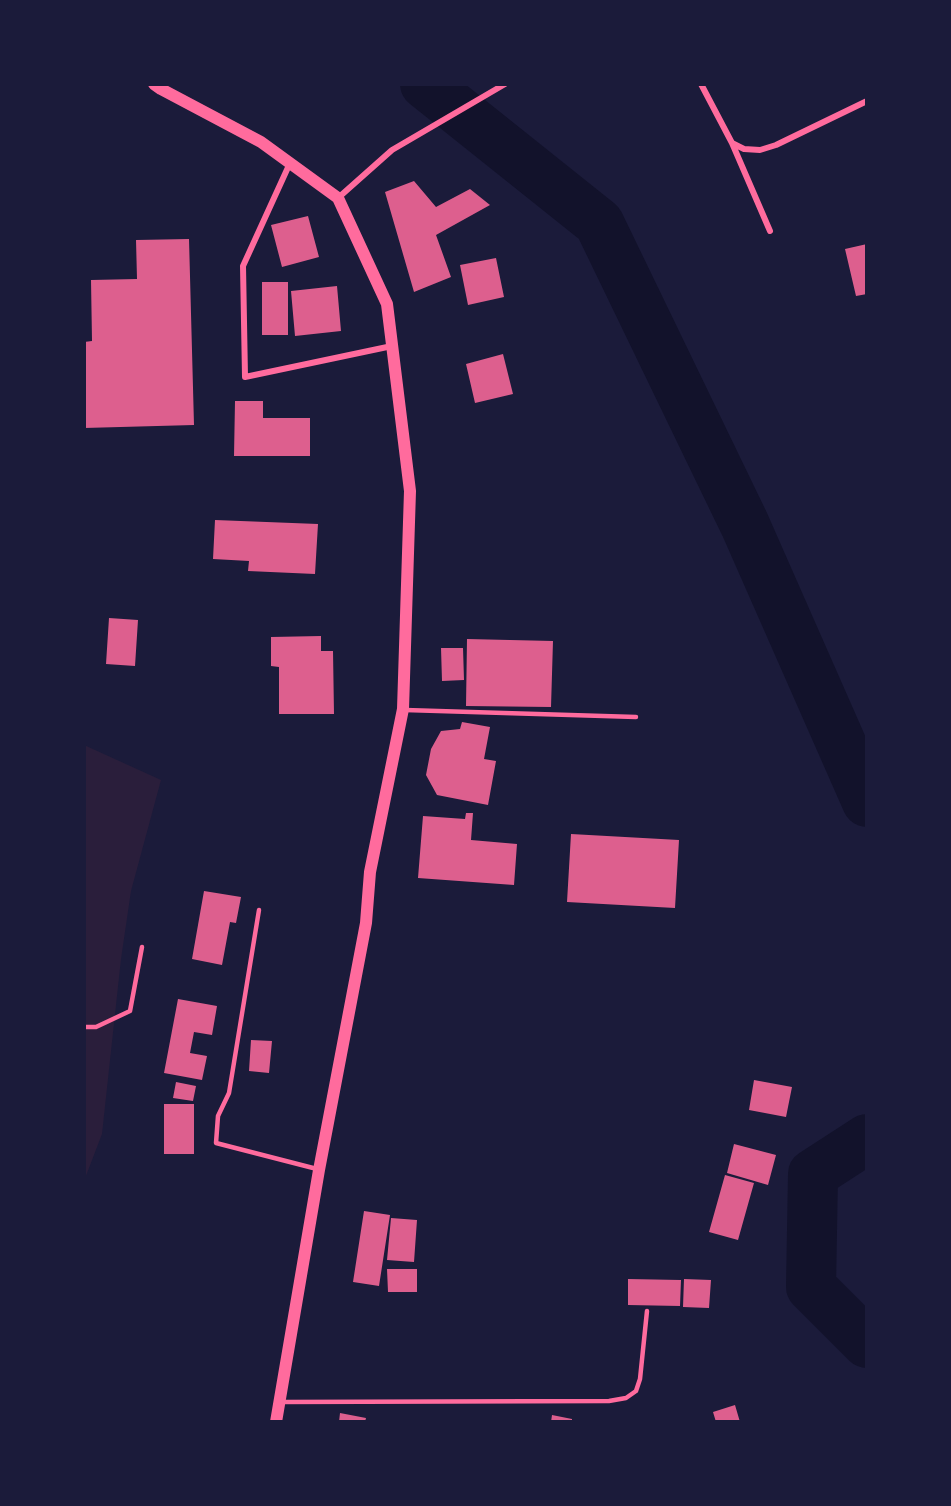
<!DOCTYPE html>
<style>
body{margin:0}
#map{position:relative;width:951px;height:1506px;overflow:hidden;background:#1b1b3a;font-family:"Titillium Web",sans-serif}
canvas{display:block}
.frame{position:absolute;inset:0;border:86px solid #1b1b3a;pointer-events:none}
</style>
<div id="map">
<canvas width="951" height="1506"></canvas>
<div class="frame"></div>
</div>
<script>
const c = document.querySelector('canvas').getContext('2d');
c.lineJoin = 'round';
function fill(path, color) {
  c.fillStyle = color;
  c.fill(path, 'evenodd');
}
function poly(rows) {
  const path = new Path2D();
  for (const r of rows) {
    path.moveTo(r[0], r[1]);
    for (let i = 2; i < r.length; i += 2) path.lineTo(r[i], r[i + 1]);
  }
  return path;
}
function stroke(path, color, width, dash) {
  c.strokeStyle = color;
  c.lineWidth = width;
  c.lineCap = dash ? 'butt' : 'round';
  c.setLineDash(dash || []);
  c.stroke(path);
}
const green = poly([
 [84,745,161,780,131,891,121,959,102,1134,84,1181]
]);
const river = poly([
 [425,84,599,223,745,525,867,802],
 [867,1139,813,1174,811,1287,867,1343]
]);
const building = poly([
 [414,181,436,207,470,189,490,205,436,235,451,277,414,292,385,192],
 [308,216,319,257,282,267,271,225],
 [189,239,194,425,84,428,84,342,92,341,91,280,137,279,136,240],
 [867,244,867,294,856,296,845,249],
 [496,258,504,297,468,305,460,265],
 [262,282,288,282,288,335,262,335],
 [337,286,341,331,295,336,291,291],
 [503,354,513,394,475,403,466,364],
 [235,401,263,401,263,418,310,418,310,456,234,456],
 [215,520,318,524,315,574,248,571,249,561,213,559],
 [109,618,138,620,135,666,106,664],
 [321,636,321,651,333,651,334,714,279,714,279,667,271,666,271,637],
 [467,639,553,641,551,707,466,706],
 [441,648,463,648,464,680,442,681],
 [462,722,490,727,484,759,496,761,488,805,437,795,426,775,431,749,441,731,460,729],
 [466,813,473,813,471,840,517,844,514,885,418,878,423,816,465,819],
 [571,834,679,840,675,908,567,902],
 [204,891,241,897,236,923,230,922,222,965,192,959],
 [178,999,217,1006,212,1035,194,1032,190,1053,207,1056,202,1080,164,1073],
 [251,1040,272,1041,269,1073,249,1071],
 [754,1080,792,1087,786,1117,749,1110],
 [176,1082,196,1086,193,1101,173,1098],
 [164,1104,194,1104,194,1154,164,1154],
 [734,1144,776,1155,768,1185,727,1173],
 [725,1175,754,1183,738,1240,709,1232],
 [364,1211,390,1215,379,1286,353,1282],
 [391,1218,417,1220,414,1262,387,1260],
 [387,1269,417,1269,417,1292,388,1292],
 [628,1279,681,1280,680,1306,628,1305],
 [684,1279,711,1280,709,1308,683,1307],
 [735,1405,740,1422,716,1422,713,1412],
 [340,1413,366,1418,365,1422,339,1422],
 [552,1415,572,1419,572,1422,551,1422]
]);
const service = poly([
 [405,710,636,717],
 [259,910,229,1093,218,1116,216,1143,317,1169],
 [84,1027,96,1027,130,1011,142,947],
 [281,1402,609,1401,626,1398,636,1391,640,1379,647,1311]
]);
const minor = poly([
 [701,84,732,143,744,149,760,150,776,145,867,101],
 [732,143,770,231],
 [290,163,243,266,245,377,392,346],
 [338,198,392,150,505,84]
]);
const secondary = poly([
 [154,84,161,89,261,142,338,198,387,304,410,491,403,709,370,872,366,923,319,1170,276,1422]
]);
fill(green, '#2a1e3b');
stroke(river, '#12122b', 50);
fill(building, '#dd5f8e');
stroke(service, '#ff6b9d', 4.5);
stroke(minor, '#ff6b9d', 6);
stroke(secondary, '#ff6b9d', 12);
</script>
